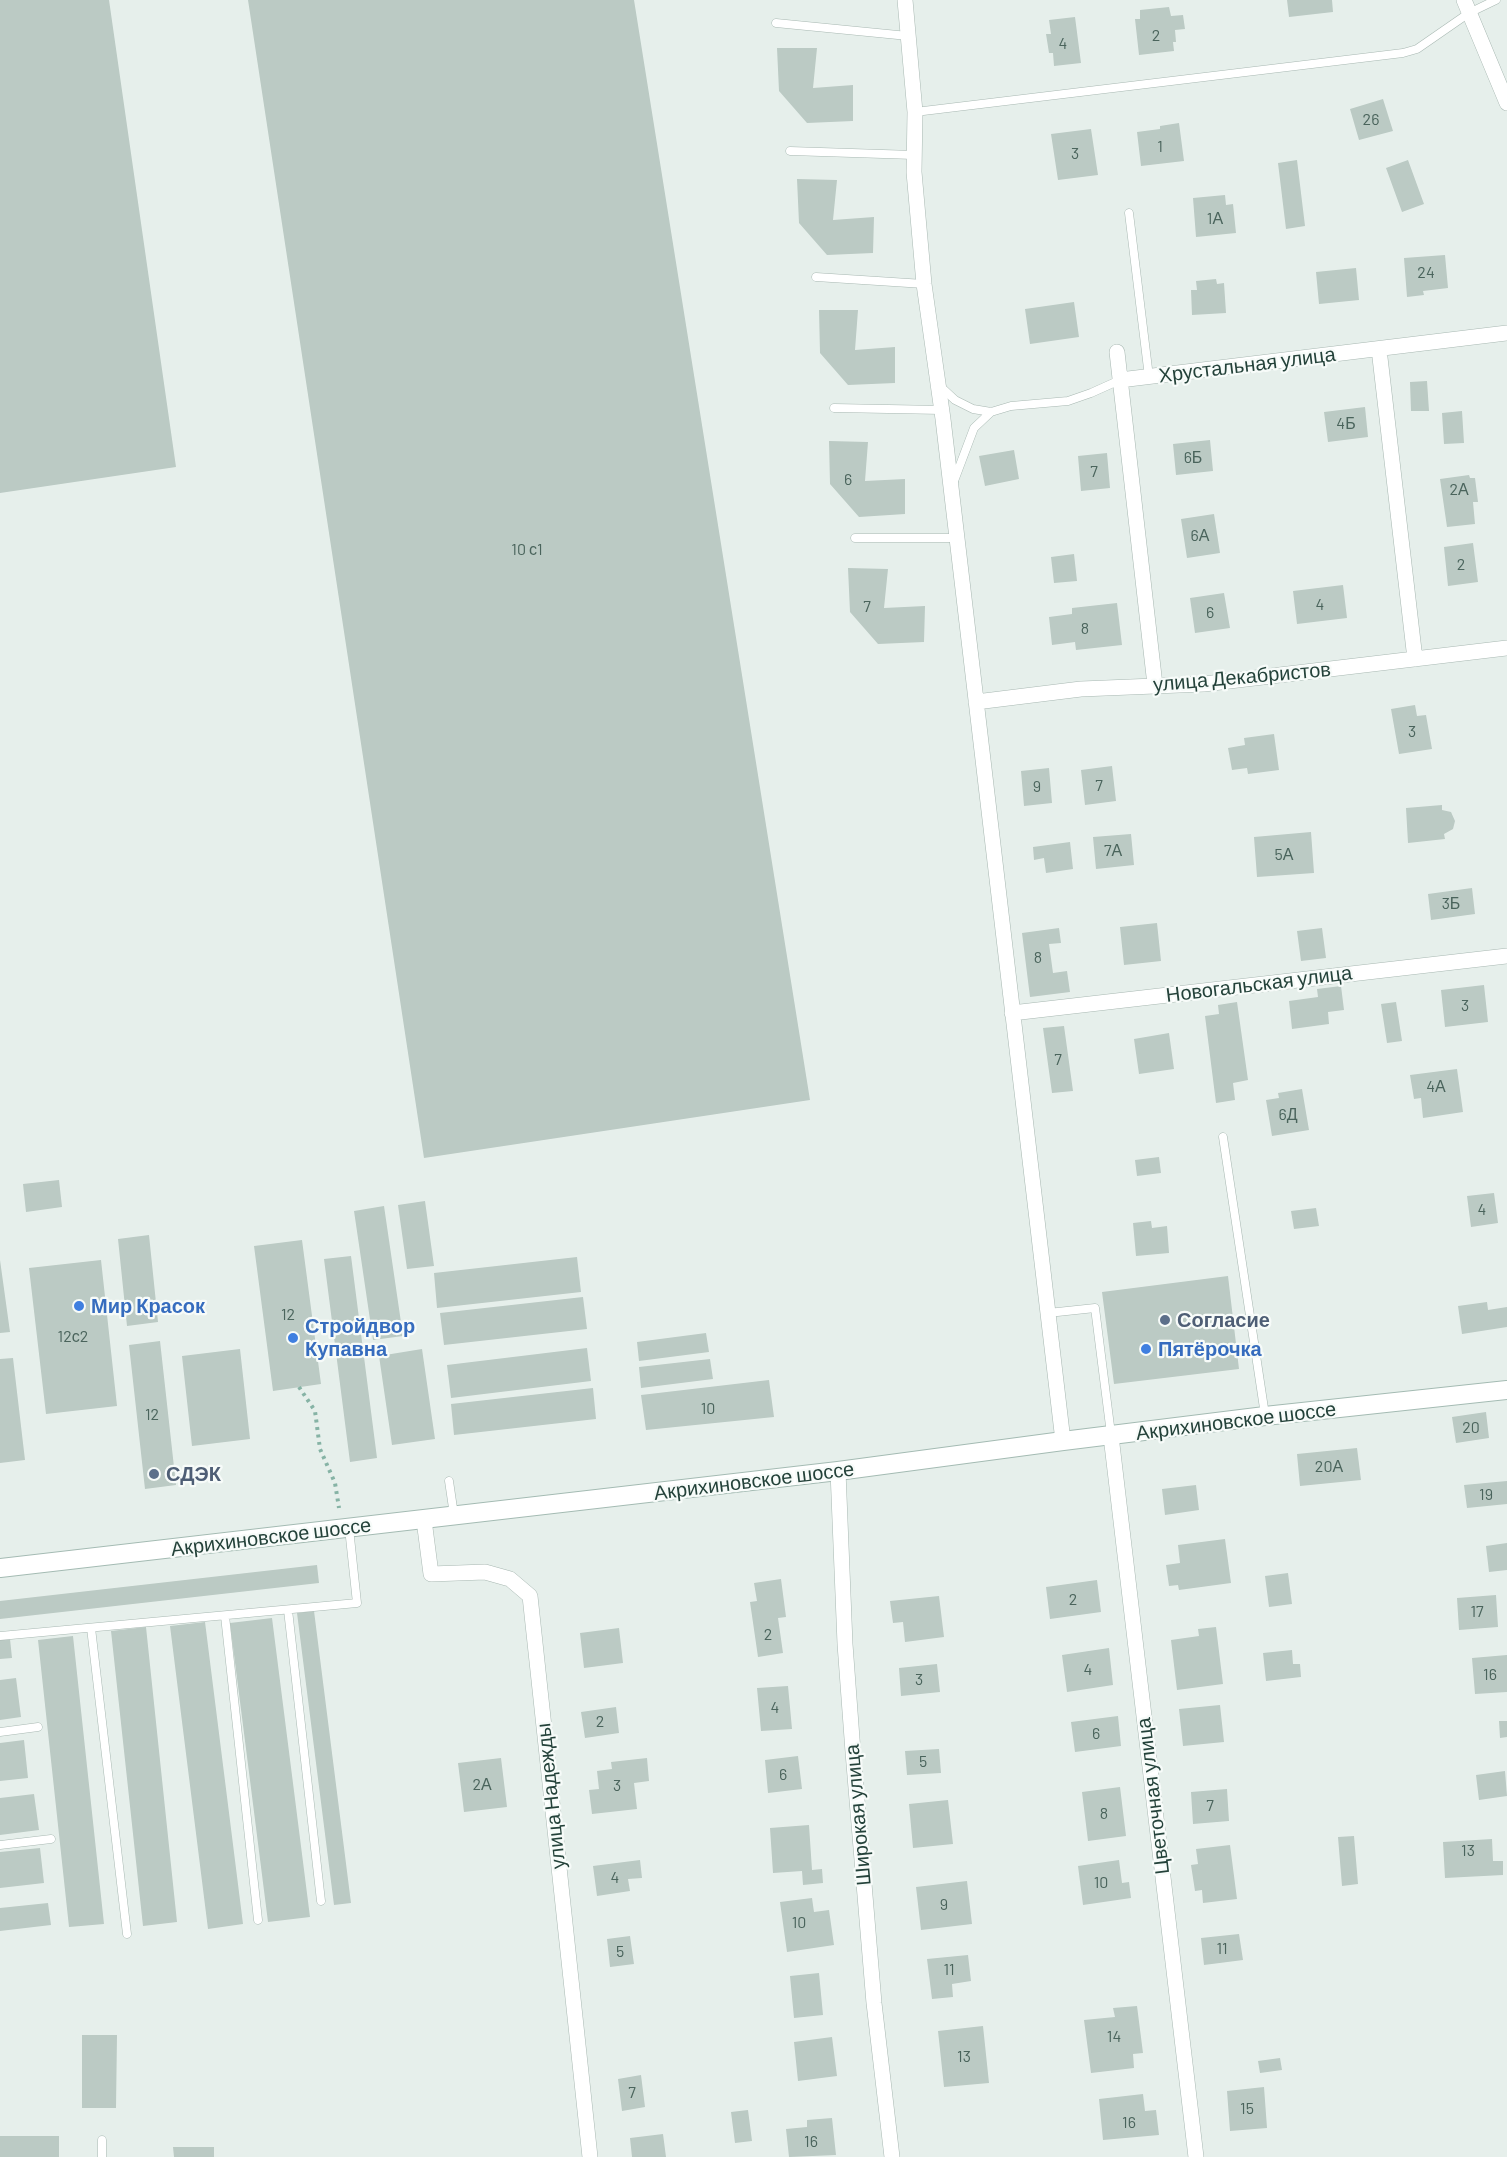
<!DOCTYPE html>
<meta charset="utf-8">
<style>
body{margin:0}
canvas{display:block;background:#e6efeb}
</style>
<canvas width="1507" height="2157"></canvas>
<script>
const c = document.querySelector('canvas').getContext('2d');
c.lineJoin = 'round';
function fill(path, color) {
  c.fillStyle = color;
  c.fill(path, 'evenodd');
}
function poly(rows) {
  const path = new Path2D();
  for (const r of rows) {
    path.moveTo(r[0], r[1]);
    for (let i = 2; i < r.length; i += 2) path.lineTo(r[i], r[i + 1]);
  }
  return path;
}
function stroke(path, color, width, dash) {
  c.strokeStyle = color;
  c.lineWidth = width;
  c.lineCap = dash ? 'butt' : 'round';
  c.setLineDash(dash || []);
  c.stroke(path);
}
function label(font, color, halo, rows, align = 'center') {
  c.font = font + ' Barlow,sans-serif';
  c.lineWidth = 4.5;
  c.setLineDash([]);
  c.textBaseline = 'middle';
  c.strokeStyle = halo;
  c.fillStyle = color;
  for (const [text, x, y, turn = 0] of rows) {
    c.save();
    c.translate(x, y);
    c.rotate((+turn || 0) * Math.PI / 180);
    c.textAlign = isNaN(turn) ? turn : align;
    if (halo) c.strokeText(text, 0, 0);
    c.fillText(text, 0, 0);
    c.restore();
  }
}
const building = poly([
 [0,0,109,0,176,467,0,493],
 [248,0,634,0,810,1100,424,1158],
 [1287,0,1332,0,1333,12,1289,17],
 [1169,7,1171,16,1183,15,1185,29,1175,30,1176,42,1173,42,1174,51,1139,55,1135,19,1140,19,1140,10],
 [1075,17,1081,63,1054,66,1053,53,1049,53,1046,34,1051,34,1049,20],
 [777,48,817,48,813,88,853,85,853,121,807,123,779,91],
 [1383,99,1393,131,1359,140,1350,109],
 [1179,123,1184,161,1141,166,1137,132,1160,129,1160,126],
 [1091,129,1098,175,1058,180,1051,134],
 [1297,160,1305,226,1286,229,1278,163],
 [1408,160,1424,204,1402,212,1386,168],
 [797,179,837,180,833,220,874,217,873,253,827,255,799,223],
 [1225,195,1226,205,1233,204,1236,233,1196,237,1193,198],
 [1445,255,1448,288,1423,291,1424,295,1407,297,1404,258],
 [1356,268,1359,300,1319,304,1316,272],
 [1216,279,1217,284,1224,283,1226,313,1192,315,1191,290,1197,290,1196,281],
 [1074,302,1079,337,1030,344,1025,309],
 [819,310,858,310,855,350,895,347,895,383,848,385,820,353],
 [1427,381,1429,411,1411,411,1410,382],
 [1365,407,1368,437,1328,442,1324,412],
 [1462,411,1464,443,1444,444,1442,413],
 [1210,440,1213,471,1176,475,1173,444],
 [829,441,868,442,865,481,905,479,905,514,859,517,830,484],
 [1014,450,1019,479,985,486,979,456],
 [1107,453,1110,488,1081,491,1078,456],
 [1469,475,1470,478,1475,478,1478,502,1473,502,1475,524,1447,527,1440,479],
 [1214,514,1220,553,1187,558,1181,519],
 [1473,543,1478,582,1448,586,1444,547],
 [1074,554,1077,581,1054,583,1051,557],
 [848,568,888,569,884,608,925,606,924,642,878,644,850,612],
 [1343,585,1347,618,1297,624,1293,591],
 [1224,593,1230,628,1195,633,1190,598],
 [1117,603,1122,645,1076,650,1075,642,1052,645,1049,617,1072,614,1072,608],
 [1415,705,1417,716,1426,715,1432,749,1399,754,1391,709],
 [1274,734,1279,770,1248,774,1247,768,1232,770,1228,748,1245,745,1244,738],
 [1112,766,1116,801,1085,805,1081,770],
 [1049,768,1052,803,1024,806,1021,771],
 [1442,805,1442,810,1451,812,1455,821,1453,829,1444,834,1445,839,1408,843,1406,808],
 [1311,832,1314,873,1257,877,1254,837],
 [1131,834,1134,865,1096,869,1093,837],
 [1070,842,1073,869,1046,873,1044,858,1034,860,1033,847],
 [1472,888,1475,914,1431,920,1428,894],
 [1157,923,1161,961,1124,965,1120,927],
 [1059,928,1061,943,1049,944,1053,973,1067,971,1070,992,1030,997,1022,933],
 [1322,928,1326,958,1301,961,1297,931],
 [1484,985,1488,1022,1445,1027,1441,990],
 [1341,986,1344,1010,1328,1012,1329,1024,1292,1029,1289,1001,1318,997,1317,989],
 [1237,1002,1248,1080,1233,1083,1235,1100,1216,1103,1205,1016,1219,1014,1218,1005],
 [1396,1002,1402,1041,1387,1043,1381,1004],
 [1064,1026,1073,1091,1052,1093,1043,1028],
 [1169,1033,1174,1069,1139,1074,1134,1039],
 [1457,1069,1463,1112,1423,1118,1421,1098,1414,1099,1410,1075],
 [1302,1089,1309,1130,1272,1136,1266,1100,1279,1098,1278,1093],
 [1159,1157,1161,1173,1137,1176,1135,1160],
 [59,1180,62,1207,26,1212,23,1184],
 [1494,1193,1498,1223,1471,1227,1467,1196],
 [425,1201,434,1266,407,1269,398,1205],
 [384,1206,403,1336,373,1340,354,1211],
 [1316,1208,1319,1226,1294,1229,1291,1211],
 [1151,1221,1152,1228,1167,1226,1169,1253,1136,1256,1133,1223],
 [149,1235,158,1322,127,1326,118,1239],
 [302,1240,321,1384,273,1391,254,1246],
 [351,1256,377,1458,350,1462,324,1259],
 [577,1257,581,1292,437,1308,434,1273],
 [0,1260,10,1332,0,1333],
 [101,1260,117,1406,46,1414,29,1268],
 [1228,1276,1239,1369,1114,1384,1102,1292],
 [583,1297,587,1329,444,1345,440,1313],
 [1487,1302,1488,1310,1507,1307,1507,1327,1462,1334,1458,1306],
 [706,1333,709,1352,639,1361,637,1342],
 [160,1341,176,1485,145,1489,129,1345],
 [587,1348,591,1381,451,1398,447,1365],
 [240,1349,250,1439,192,1446,182,1356],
 [422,1349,435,1439,392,1445,379,1356],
 [13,1358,25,1460,0,1463,0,1359],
 [710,1359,713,1379,641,1388,639,1367],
 [769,1380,774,1417,646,1430,641,1395],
 [593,1388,596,1419,454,1435,451,1404],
 [1486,1412,1489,1438,1456,1443,1452,1417],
 [1357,1448,1361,1480,1300,1486,1297,1454],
 [1507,1481,1507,1504,1467,1508,1464,1485],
 [1196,1485,1199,1510,1165,1515,1162,1489],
 [1225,1539,1231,1583,1179,1590,1178,1585,1169,1586,1166,1565,1180,1563,1178,1545],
 [1507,1543,1507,1570,1489,1572,1486,1546],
 [317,1565,319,1583,0,1619,0,1601],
 [1288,1573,1292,1604,1269,1607,1265,1576],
 [781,1579,786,1617,778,1618,783,1653,758,1657,750,1602,757,1601,754,1583],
 [1097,1580,1101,1612,1050,1619,1046,1587],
 [1496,1595,1498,1627,1459,1630,1457,1598],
 [939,1596,944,1637,905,1642,903,1622,893,1623,890,1601],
 [314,1611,351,1903,334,1905,297,1613],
 [272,1618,310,1917,268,1922,230,1623],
 [205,1622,243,1924,208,1929,170,1626],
 [146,1627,177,1922,143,1926,111,1631],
 [1216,1627,1223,1684,1177,1690,1171,1640,1199,1636,1198,1629],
 [619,1628,623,1663,584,1668,580,1633],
 [73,1636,104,1924,69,1927,38,1640],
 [10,1639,12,1658,0,1659,0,1640],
 [1109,1648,1113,1685,1067,1692,1062,1655],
 [1292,1650,1293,1664,1300,1664,1301,1677,1266,1681,1263,1653],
 [1507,1655,1507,1692,1475,1694,1472,1658],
 [937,1664,940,1692,901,1696,899,1668],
 [16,1678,21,1717,0,1720,0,1680],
 [788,1686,792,1729,761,1731,757,1688],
 [1220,1705,1224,1742,1183,1746,1179,1709],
 [616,1707,619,1733,585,1738,581,1712],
 [1118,1716,1121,1746,1075,1752,1071,1722],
 [1499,1721,1507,1721,1507,1737,1500,1738],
 [24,1740,28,1778,0,1781,0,1743],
 [939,1749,941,1773,907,1775,905,1751],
 [798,1756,802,1789,768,1793,765,1760],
 [501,1758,507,1807,464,1812,458,1763],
 [647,1758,649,1781,634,1783,637,1809,592,1814,589,1790,599,1789,597,1771,612,1769,611,1762],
 [1505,1771,1507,1796,1479,1800,1476,1775],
 [1120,1787,1126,1836,1088,1841,1082,1792],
 [1227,1789,1229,1821,1193,1824,1191,1792],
 [34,1794,39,1830,0,1835,0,1798],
 [948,1800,953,1844,913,1848,909,1804],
 [809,1825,812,1870,822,1869,823,1883,803,1885,802,1871,773,1873,770,1828],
 [1354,1836,1358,1884,1342,1886,1338,1837],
 [1492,1839,1493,1861,1503,1861,1503,1875,1445,1878,1443,1842],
 [1230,1845,1237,1899,1203,1903,1202,1890,1195,1891,1191,1865,1198,1864,1196,1849],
 [40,1848,44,1883,0,1888,0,1852],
 [640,1860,642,1878,628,1879,630,1891,597,1896,593,1866],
 [1119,1860,1122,1883,1129,1882,1131,1898,1083,1905,1078,1866],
 [967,1881,972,1924,921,1930,916,1887],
 [812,1898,814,1912,829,1910,834,1945,787,1952,780,1902],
 [48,1903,51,1925,0,1931,0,1908],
 [1239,1934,1243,1960,1204,1965,1201,1938],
 [630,1936,634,1964,610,1967,607,1939],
 [968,1955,971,1981,952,1984,953,1997,932,1999,927,1959],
 [819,1973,823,2015,794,2018,790,1976],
 [1137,2006,1143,2053,1133,2054,1134,2068,1091,2073,1084,2020,1115,2017,1113,2008],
 [983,2026,989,2083,944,2087,938,2031],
 [82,2035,117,2035,116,2108,82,2108],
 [832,2037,837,2076,798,2081,794,2042],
 [1280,2058,1282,2070,1260,2073,1258,2061],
 [641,2075,645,2107,622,2111,618,2079],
 [1264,2087,1267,2128,1230,2131,1227,2091],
 [1143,2094,1145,2111,1156,2110,1159,2135,1103,2140,1099,2099],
 [748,2110,752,2141,735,2143,731,2112],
 [832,2118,836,2155,789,2157,786,2129,807,2127,807,2120],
 [663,2134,666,2157,632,2157,630,2138],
 [0,2136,59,2136,59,2157,0,2157],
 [173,2147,214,2147,214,2157,174,2157]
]);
const path = poly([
 [299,1387,315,1411,320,1449,335,1483,339,1508]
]);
const service = poly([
 [776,23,908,36],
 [915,112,1403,53,1417,49,1469,13,1496,0],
 [790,151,914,155],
 [1129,213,1149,377],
 [816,277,924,284],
 [941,387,955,400,973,409,991,412,1011,406,1068,401,1091,393,1120,380],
 [834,408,942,410],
 [954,481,974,428,991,412],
 [855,538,957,538],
 [1223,1137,1265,1415],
 [1048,1313,1095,1308,1111,1434],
 [449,1481,454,1515],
 [288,1610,321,1901],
 [225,1616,258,1920],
 [91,1628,127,1934],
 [0,1636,357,1603,349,1528],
 [0,1732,38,1727],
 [0,1845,51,1839],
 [102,2140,102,2157]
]);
const minor = poly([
 [905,0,915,112,914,172,924,284,943,419,1063,1441],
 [1464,0,1507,103],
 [1379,349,1415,659],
 [1117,352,1155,685],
 [1120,380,1507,333],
 [976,702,1081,689,1204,684,1507,648],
 [1012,1013,1507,956],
 [1111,1436,1196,2157],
 [838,1471,845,1644,853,1752,874,2003,892,2157],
 [424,1520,431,1574,485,1572,510,1579,530,1596,590,2157]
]);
const secondary = poly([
 [0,1568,838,1471,1063,1441,1265,1416,1507,1390]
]);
const markers = [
 [79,1306,6,"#3f7fe0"],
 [1165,1320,6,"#5c6f8a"],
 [293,1338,6,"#3f7fe0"],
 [1146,1349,6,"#3f7fe0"],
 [154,1474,6,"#5c6f8a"]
];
const numberNames = [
 ["2",1156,36],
 ["4",1063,44],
 ["26",1371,120],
 ["1",1160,147],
 ["3",1075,154],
 ["1А",1215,219],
 ["24",1426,273],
 ["4Б",1346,424],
 ["6Б",1193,458],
 ["7",1094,472],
 ["6",848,480],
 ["2А",1459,490],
 ["6А",1200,536],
 ["10 с1",527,550],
 ["2",1461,565],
 ["4",1320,605],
 ["7",867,607],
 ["6",1210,613],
 ["8",1085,629],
 ["3",1412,732],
 ["7",1099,786],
 ["9",1037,787],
 ["7А",1113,851],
 ["5А",1284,855],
 ["3Б",1451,904],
 ["8",1038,958],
 ["3",1465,1006],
 ["7",1058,1060],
 ["4А",1436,1087],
 ["6Д",1288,1115],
 ["4",1482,1210],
 ["12",288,1315],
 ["12с2",73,1337],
 ["10",708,1409],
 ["12",152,1415],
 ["20",1471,1428],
 ["20А",1329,1467],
 ["19",1486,1495],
 ["2",1073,1600],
 ["17",1477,1612],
 ["2",768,1635],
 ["4",1088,1670],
 ["16",1490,1675],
 ["3",919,1680],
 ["4",775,1708],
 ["2",600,1722],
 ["6",1096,1734],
 ["5",923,1762],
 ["6",783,1775],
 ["2А",482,1785],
 ["3",617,1786],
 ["7",1210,1806],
 ["8",1104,1814],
 ["13",1468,1851],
 ["4",615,1878],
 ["10",1101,1883],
 ["9",944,1905],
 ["10",799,1923],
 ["11",1222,1949],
 ["5",620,1952],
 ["11",949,1970],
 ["14",1114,2037],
 ["13",964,2057],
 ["7",632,2093],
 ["15",1247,2109],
 ["16",1129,2123],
 ["16",811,2142]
];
const streetNames = [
 ["Хрустальная улица",1247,365,-7],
 ["улица Декабристов",1242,677,-5],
 ["Новогальская улица",1259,984,-7],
 ["Акрихиновское шоссе",1236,1421,-7],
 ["Акрихиновское шоссе",754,1481,-7],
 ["Акрихиновское шоссе",271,1537,-7],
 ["улица Надежды",551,1796,-96],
 ["Цветочная улица",1153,1796,-97],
 ["Широкая улица",858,1815,-95]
];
const shopNames = [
 ["Мир Красок",91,1306],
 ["Стройдвор",305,1326],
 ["Купавна",305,1349],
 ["Пятёрочка",1158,1349]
];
const serviceNames = [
 ["Согласие",1177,1320],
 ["СДЭК",166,1474]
];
fill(building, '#bbcac4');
stroke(service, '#a8b8b2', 9);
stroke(minor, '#a8b8b2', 16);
stroke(secondary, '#a4bbb3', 20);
stroke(path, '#86b3a5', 4, [3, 4.5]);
stroke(service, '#fff', 8);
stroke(minor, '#fff', 15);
stroke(secondary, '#fff', 18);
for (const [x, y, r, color] of markers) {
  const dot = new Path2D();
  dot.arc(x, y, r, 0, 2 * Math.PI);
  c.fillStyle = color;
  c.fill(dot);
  stroke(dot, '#f7fbf9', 2);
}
label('16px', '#4a645c', null, numberNames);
label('20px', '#24423a', '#f7fbf9', streetNames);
label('bold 20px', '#366cbe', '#f7fbf9', shopNames, 'left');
label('bold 20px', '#4e5e75', '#f7fbf9', serviceNames, 'left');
</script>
